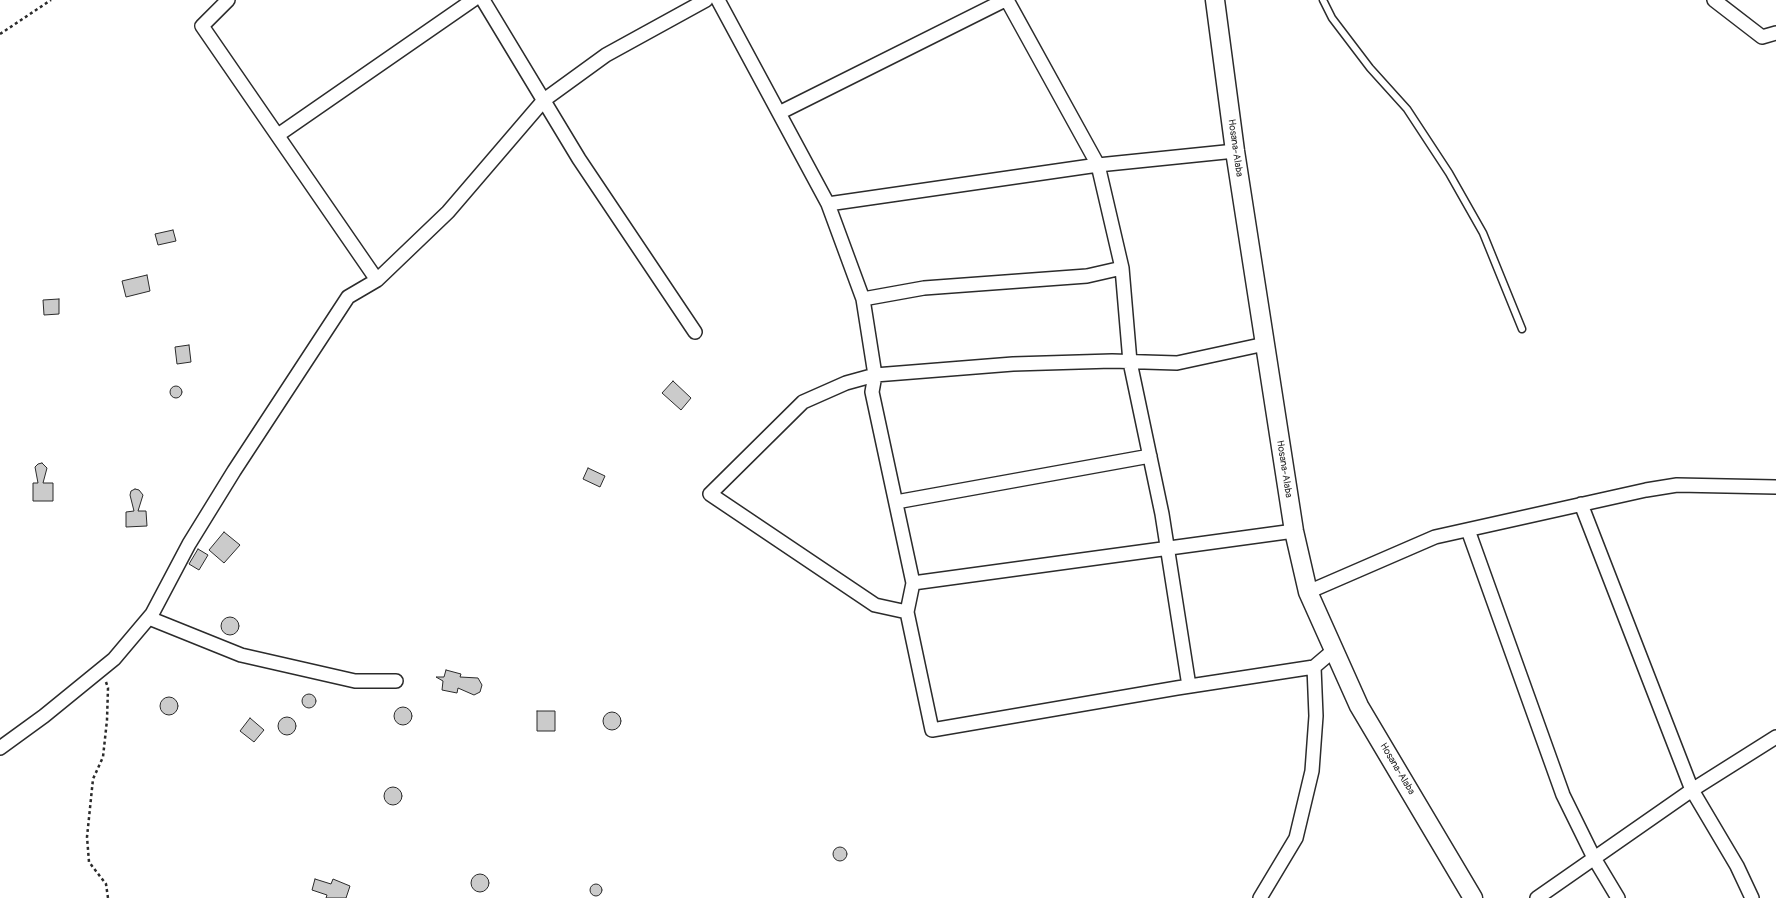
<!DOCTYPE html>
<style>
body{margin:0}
canvas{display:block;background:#fff}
</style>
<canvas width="1776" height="898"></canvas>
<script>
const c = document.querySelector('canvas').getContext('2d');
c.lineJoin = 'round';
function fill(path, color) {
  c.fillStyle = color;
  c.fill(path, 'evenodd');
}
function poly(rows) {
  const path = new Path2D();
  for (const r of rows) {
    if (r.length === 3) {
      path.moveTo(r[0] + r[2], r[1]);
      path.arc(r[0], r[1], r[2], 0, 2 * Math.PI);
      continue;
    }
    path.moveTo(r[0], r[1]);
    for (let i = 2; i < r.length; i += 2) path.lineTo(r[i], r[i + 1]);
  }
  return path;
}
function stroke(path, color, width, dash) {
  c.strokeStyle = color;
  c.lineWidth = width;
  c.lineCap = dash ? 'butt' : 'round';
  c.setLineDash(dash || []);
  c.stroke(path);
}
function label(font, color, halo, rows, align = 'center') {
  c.font = font + ' Pangolin,sans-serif';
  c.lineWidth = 3;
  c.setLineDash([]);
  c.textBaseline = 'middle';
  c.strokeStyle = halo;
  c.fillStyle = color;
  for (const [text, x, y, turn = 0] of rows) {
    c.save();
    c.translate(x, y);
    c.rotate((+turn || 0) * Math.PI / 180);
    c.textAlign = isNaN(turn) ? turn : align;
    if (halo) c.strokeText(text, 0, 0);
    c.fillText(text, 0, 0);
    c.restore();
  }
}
const building = poly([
 [173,230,176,241,158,245,155,234,173,230],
 [147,275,150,291,126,297,122,281,147,275],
 [59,299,59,314,44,315,43,300,59,299],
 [189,345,191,362,177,364,175,347,189,345],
 [673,381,691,398,681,410,662,393,673,381],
 [176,392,6],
 [42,463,47,468,43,483,53,483,53,501,33,501,33,483,38,483,35,467,38,464,42,463],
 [588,468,605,476,600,487,583,479,588,468],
 [135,489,139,490,143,495,138,511,146,511,147,526,126,527,126,512,134,511,130,495,131,491,135,489],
 [224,532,240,545,224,563,209,550,224,532],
 [198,549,208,555,199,570,189,564,198,549],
 [230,626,9],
 [446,670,461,674,460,677,478,678,482,685,480,692,474,695,458,688,457,693,442,690,443,681,436,677,444,677,446,670],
 [309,701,7],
 [169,706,9],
 [403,716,9],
 [537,711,555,711,555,731,537,731,537,711],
 [612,721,9],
 [287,726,9],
 [250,718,264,730,254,742,240,731,250,718],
 [393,796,9],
 [840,854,7],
 [480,883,9],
 [315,879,331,884,333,879,350,886,346,898,326,898,327,895,312,890,315,879],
 [596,890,6]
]);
const path = poly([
 [0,34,51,0],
 [106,682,108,688,107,720,103,757,93,779,87,837,89,862,106,884,108,898]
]);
const lane = poly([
 [1323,0,1332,18,1370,68,1407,109,1449,173,1483,233,1522,329]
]);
const street = poly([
 [228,0,202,26,377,280],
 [483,0,579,159,695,332],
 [718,0,828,204,863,299,875,375,872,392,913,583,907,612,932,730,1177,688,1314,667],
 [1007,0,1098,165,1122,268,1130,362,1162,514,1189,686],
 [1714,0,1762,37,1776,33],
 [779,113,1005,0],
 [278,135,473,0],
 [828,204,1098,165,1235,151],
 [863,299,924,288,1087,276,1122,268],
 [896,502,1150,456],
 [1581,504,1692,790,1737,866,1752,898],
 [1468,530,1563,795,1594,858,1618,898],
 [913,583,1294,531],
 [1308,592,1435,537,1646,490,1677,485,1776,487],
 [907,612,875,605,710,494,803,402,846,383,875,375,1013,364,1112,361,1177,363,1265,344],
 [149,618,241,655,355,681,396,681],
 [0,748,44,716,114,659,152,614,189,544,234,471,348,297,377,280,448,212,544,100,606,55,706,0],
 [1260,898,1296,838,1312,771,1316,716,1314,667,1334,650],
 [1537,898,1692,790,1776,737]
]);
const secondary = poly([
 [1215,0,1235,151,1294,531,1308,592,1359,706,1473,898]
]);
const streetNames = [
 ["Hosana-Alaba",1235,148,82],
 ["Hosana-Alaba",1284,469,81],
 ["Hosana-Alaba",1397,769,59]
];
fill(building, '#cbcbcb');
stroke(building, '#2b2b2b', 1);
stroke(lane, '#2b2b2b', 9);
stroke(street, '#2b2b2b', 16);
stroke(secondary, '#2b2b2b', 21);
stroke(path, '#2b2b2b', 2.5, [3, 3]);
stroke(lane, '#fff', 6);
stroke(street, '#fff', 13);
stroke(secondary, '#fff', 18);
label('10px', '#2b2b2b', '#fff', streetNames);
</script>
